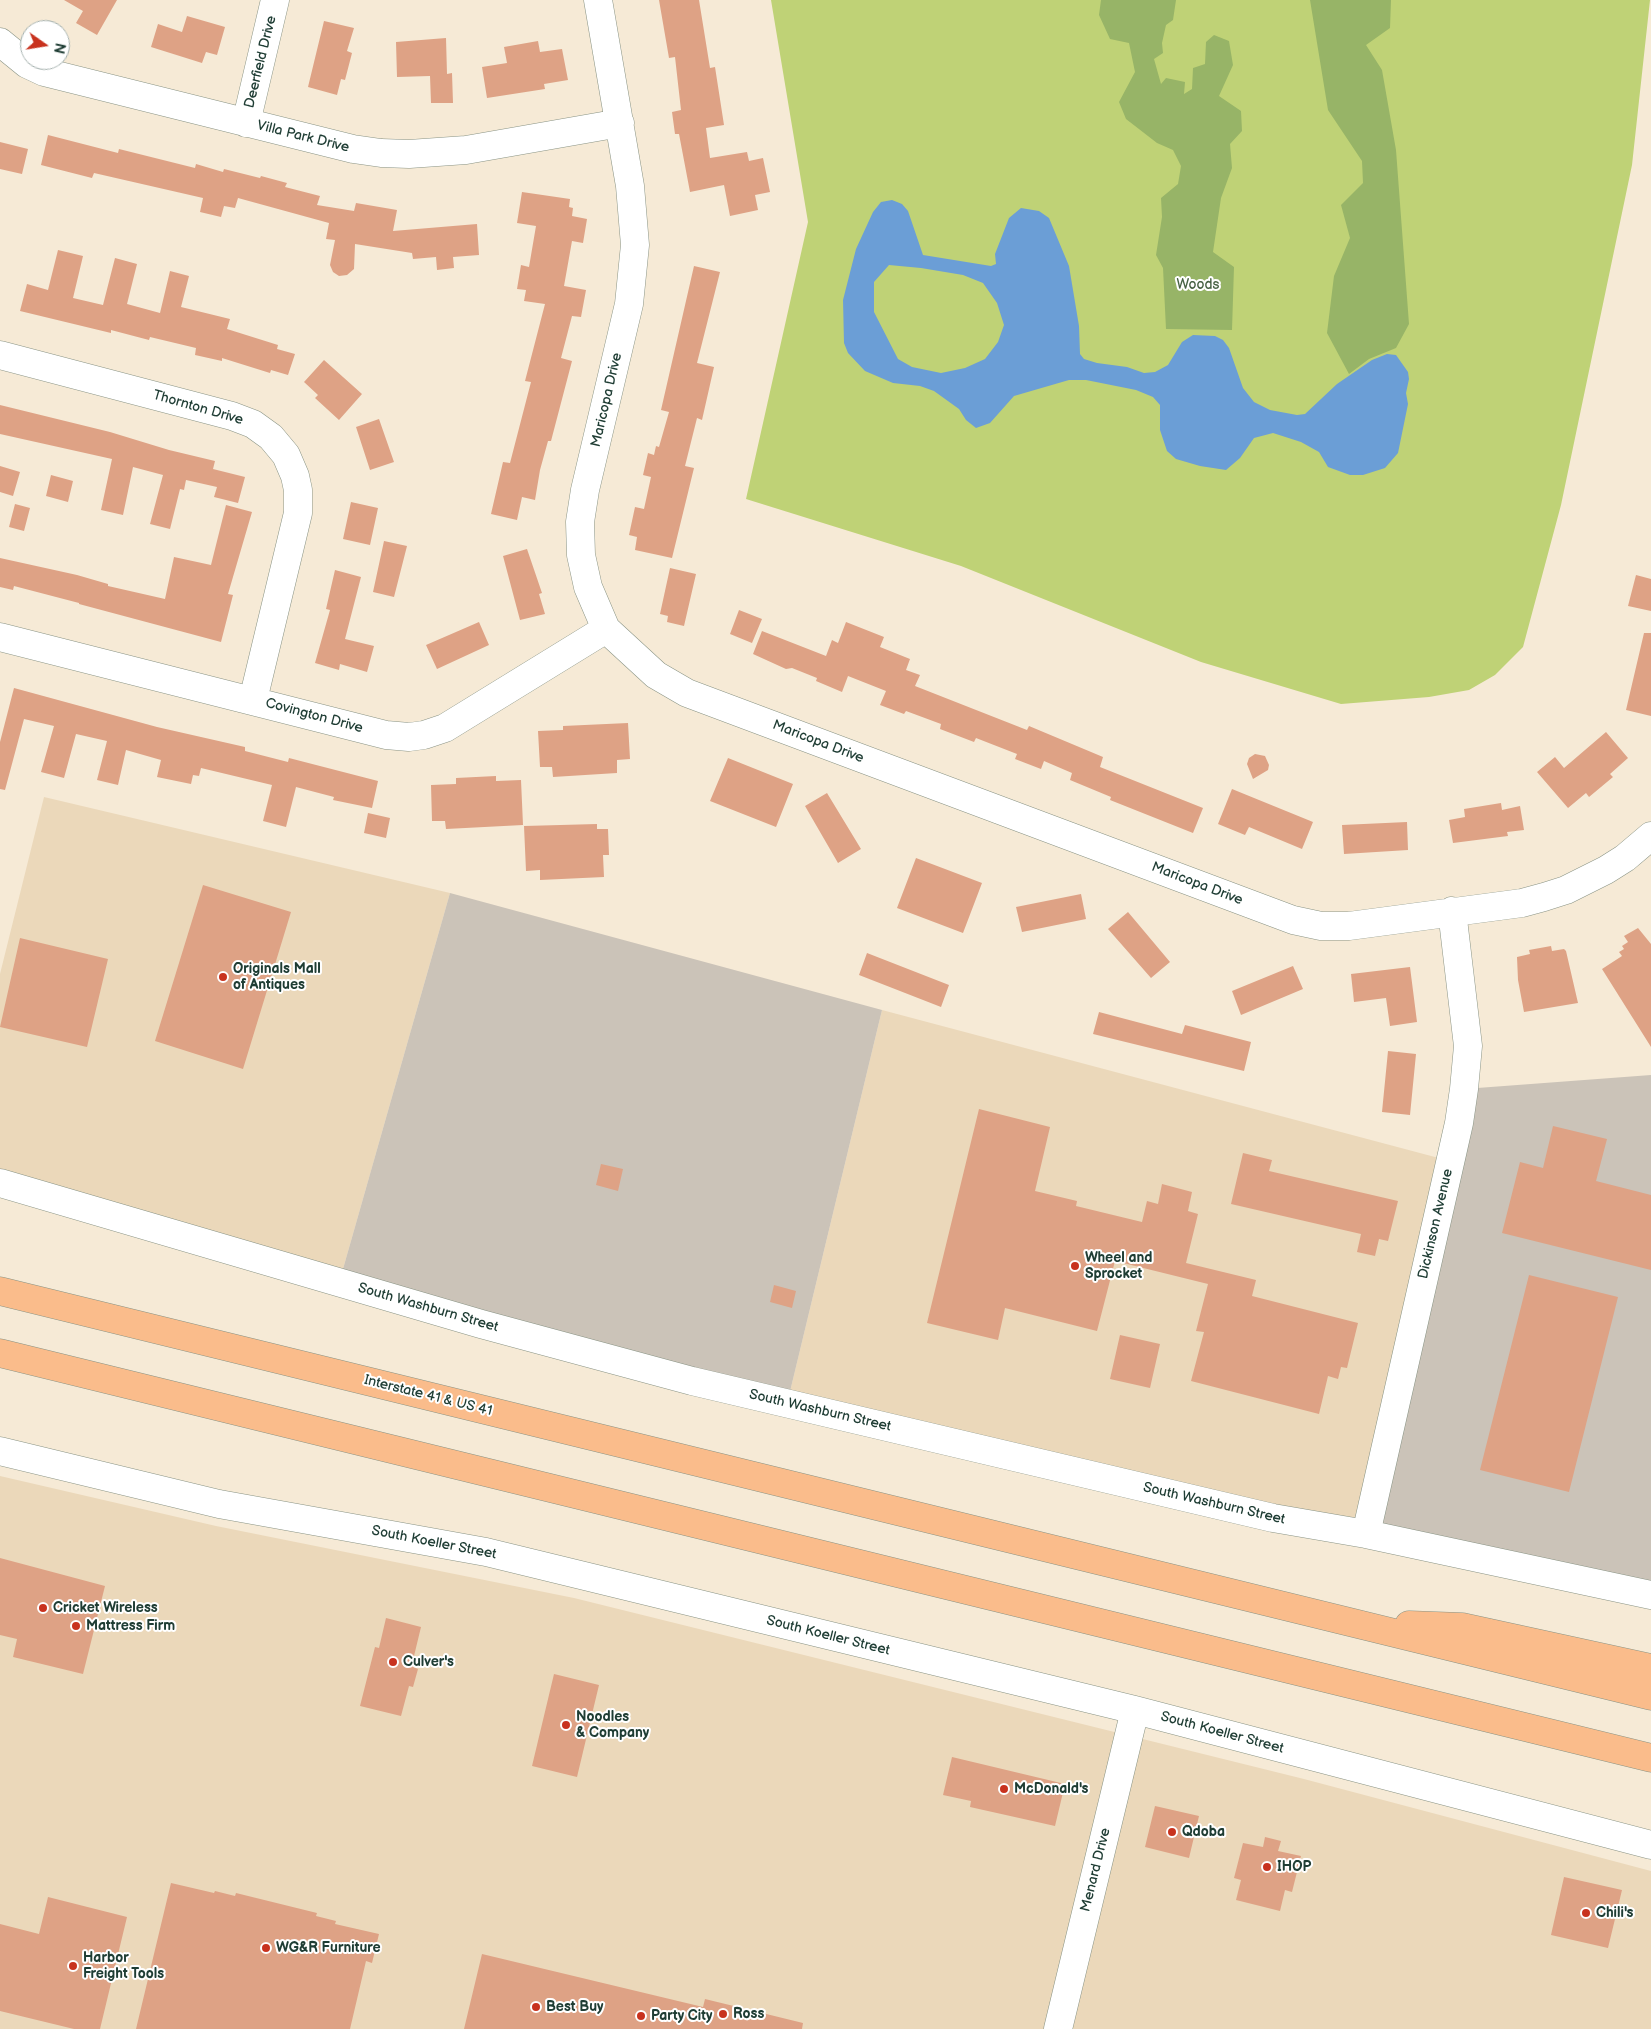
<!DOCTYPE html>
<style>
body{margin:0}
#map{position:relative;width:1651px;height:2029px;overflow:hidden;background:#f6ead6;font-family:"Balsamiq Sans",sans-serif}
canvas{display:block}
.north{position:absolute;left:20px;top:20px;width:50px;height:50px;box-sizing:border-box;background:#fff;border:1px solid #a5b1ae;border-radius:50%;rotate:103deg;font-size:14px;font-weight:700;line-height:20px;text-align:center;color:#1f3d34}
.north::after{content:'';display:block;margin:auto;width:18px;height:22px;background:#c8321e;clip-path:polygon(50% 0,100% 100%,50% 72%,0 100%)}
</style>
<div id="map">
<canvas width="1651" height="2029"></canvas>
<div class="north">N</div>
</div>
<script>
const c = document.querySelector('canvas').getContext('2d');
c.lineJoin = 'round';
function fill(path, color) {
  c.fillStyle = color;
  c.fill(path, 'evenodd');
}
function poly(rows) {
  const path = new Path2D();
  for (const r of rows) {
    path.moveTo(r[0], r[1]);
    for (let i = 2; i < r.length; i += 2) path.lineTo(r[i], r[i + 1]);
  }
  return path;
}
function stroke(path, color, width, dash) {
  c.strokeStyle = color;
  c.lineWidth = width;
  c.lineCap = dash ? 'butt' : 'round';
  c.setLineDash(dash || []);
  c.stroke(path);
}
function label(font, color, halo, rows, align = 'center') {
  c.font = font + ' "Balsamiq Sans",sans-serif';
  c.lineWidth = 4;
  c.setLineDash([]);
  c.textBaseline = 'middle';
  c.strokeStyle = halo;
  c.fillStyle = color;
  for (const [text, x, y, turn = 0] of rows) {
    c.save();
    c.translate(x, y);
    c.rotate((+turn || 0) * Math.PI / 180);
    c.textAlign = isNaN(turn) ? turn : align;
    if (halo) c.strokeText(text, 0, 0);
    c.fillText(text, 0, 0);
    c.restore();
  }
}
const built = poly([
 [44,797,450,893,339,1283,0,1183,0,974],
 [882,1010,1450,1161,1366,1534,787,1404],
 [0,1476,216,1526,574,1598,1304,1779,1651,1871,1651,2029,0,2029]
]);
const industrial = poly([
 [450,893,882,1010,787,1404,339,1283],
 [1651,1075,1651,1595,1366,1534,1464,1089]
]);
const green = poly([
 [771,0,1650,0,1632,165,1561,505,1523,647,1495,675,1469,690,1429,697,1341,704,1201,662,961,566,746,499,808,222]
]);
const forest = poly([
 [1101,0,1176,0,1173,20,1166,25,1162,43,1163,53,1154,59,1161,84,1166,78,1185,82,1184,94,1192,89,1193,68,1205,64,1206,42,1214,35,1229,41,1233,65,1219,96,1241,111,1242,131,1230,144,1232,168,1221,198,1213,252,1234,267,1232,330,1166,329,1163,268,1156,255,1162,217,1161,198,1178,184,1181,166,1173,150,1157,143,1126,119,1119,102,1135,72,1129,43,1110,39,1099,15],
 [1310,0,1391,0,1390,28,1366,45,1382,70,1396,150,1409,324,1396,348,1369,359,1349,374,1327,333,1334,276,1350,238,1341,205,1363,183,1362,161,1328,110]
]);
const water = poly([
 [892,200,902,204,908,211,923,255,991,266,996,264,995,254,1009,218,1021,208,1039,211,1049,218,1069,266,1079,326,1080,354,1084,359,1097,363,1127,367,1144,373,1155,372,1168,365,1182,342,1193,335,1215,336,1223,340,1229,348,1243,388,1254,402,1270,410,1297,415,1305,414,1337,384,1372,360,1387,354,1396,355,1408,372,1409,379,1406,393,1408,404,1398,453,1385,468,1363,475,1350,475,1328,467,1319,452,1301,442,1273,433,1254,438,1240,458,1226,470,1200,466,1176,459,1167,451,1160,430,1160,405,1153,397,1136,390,1086,380,1069,380,1014,396,990,423,976,428,966,420,959,409,934,391,920,386,893,383,865,371,848,353,844,343,843,300,856,249,873,212,881,202],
 [889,265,921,268,963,275,983,283,997,303,1004,325,998,342,985,359,965,368,941,373,912,367,898,359,874,312,874,282]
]);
const building = poly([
 [64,0,117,0,97,35,76,23,83,11],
 [659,0,699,0,710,68,715,67,724,125,706,128,710,158,747,152,749,161,763,158,770,192,755,195,758,210,730,216,724,185,690,192,679,134,675,134,672,112,681,110,675,57,669,58],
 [187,16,225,27,217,55,206,52,202,63,151,47,158,24,182,32],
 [324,21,354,28,347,51,352,53,345,80,341,79,337,95,308,87],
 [446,38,447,74,452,73,453,103,431,103,430,76,397,77,396,42],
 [538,41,540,52,562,49,568,80,544,84,545,89,487,98,482,67,507,63,504,47],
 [48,135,118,153,119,149,195,168,196,164,223,172,224,169,260,178,261,176,287,183,285,187,320,196,317,205,354,211,356,203,397,210,393,231,477,224,479,255,453,257,454,268,437,270,436,257,413,259,412,253,355,244,354,269,347,275,339,276,333,272,330,265,335,240,326,239,329,223,238,198,235,208,224,206,221,217,200,212,203,198,94,173,92,178,41,165],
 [0,142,28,149,22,174,0,169],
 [522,192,570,199,569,207,573,208,572,216,587,219,583,243,572,241,564,286,586,290,581,317,572,316,561,358,572,361,551,441,548,441,540,470,535,500,522,497,517,520,491,514,503,462,510,463,531,382,525,381,545,304,524,301,526,290,517,289,521,265,529,267,536,226,517,223],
 [58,250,83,256,73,298,103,305,115,258,137,264,127,304,160,313,170,271,189,276,181,307,230,319,227,329,278,345,277,349,295,354,288,375,271,370,270,373,222,358,222,361,195,355,196,348,150,337,149,340,111,330,111,333,20,311,27,284,48,290],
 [694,266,720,272,697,363,714,367,702,420,697,418,685,466,694,468,672,558,635,550,637,537,629,535,635,507,644,509,651,477,643,475,648,453,654,455,656,446,659,447,669,412,661,410],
 [324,360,362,394,339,420,315,398,318,395,304,382],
 [0,405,110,432,169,450,215,461,213,469,245,477,238,503,214,497,217,487,186,480,184,490,180,489,170,529,150,524,163,475,133,467,123,515,101,510,112,459,0,434],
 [379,419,394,462,370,470,356,427],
 [0,466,20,472,13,496,0,492],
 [51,475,73,481,68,502,46,496],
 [351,502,378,508,370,545,343,539],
 [15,504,30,508,24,531,9,527],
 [226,505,252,512,228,594,233,595,221,642,79,604,79,603,14,586,13,590,0,587,0,558,77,575,108,584,108,586,165,599,174,557,211,565],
 [384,541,407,546,394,597,373,592],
 [527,549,542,593,539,594,545,614,520,620,503,556],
 [670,568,696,574,684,626,667,622,668,616,660,614],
 [335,570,361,577,345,639,374,646,367,672,340,664,339,670,315,663,330,610,326,609],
 [1636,575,1651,579,1651,611,1628,606],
 [739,610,762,619,752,643,730,634],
 [479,622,489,645,437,669,426,645],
 [846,622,884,637,880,647,910,659,906,670,920,675,915,686,1027,730,1029,726,1103,757,1100,767,1203,808,1193,833,1110,800,1111,797,1070,780,1072,773,1044,761,1041,769,1015,759,1017,754,976,738,974,742,940,729,941,724,906,711,904,714,880,705,886,691,848,676,842,692,816,681,817,678,792,668,786,669,753,654,762,631,826,656,832,640,838,643],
 [1644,633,1651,633,1651,716,1626,710],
 [14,688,157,727,245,747,245,751,288,762,289,758,378,781,372,808,333,800,334,797,296,787,286,827,263,821,272,785,201,768,199,776,193,775,191,784,157,777,161,760,126,750,118,785,97,780,107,741,76,734,64,778,41,772,54,726,24,719,5,790,0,789,0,742],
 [628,723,630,759,617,760,617,773,553,777,552,767,540,767,538,731,563,730,563,726],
 [1606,732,1628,758,1610,774,1613,777,1589,797,1586,793,1568,808,1537,772,1555,757,1564,768],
 [1255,754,1265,756,1269,765,1268,770,1253,779,1247,764,1249,758],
 [728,758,793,784,776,827,710,801],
 [496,776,496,781,521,780,523,825,446,829,445,821,432,821,431,785,456,784,456,778],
 [1232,789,1313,822,1302,849,1249,827,1245,835,1218,824],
 [827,793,861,849,838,863,805,806],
 [1501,803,1502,810,1520,806,1524,830,1507,832,1508,836,1453,843,1449,820,1465,817,1464,809],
 [368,813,390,818,386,838,364,833],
 [1407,822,1408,850,1344,854,1342,825],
 [597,824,597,829,608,829,609,855,603,855,604,877,540,880,540,870,526,871,524,826],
 [916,858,982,883,963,933,897,908],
 [203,885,291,912,243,1069,155,1041],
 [1081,894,1086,919,1022,932,1016,907],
 [1128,912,1170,962,1151,978,1108,929],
 [1638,928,1651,944,1651,1047,1602,969,1622,956,1619,952,1624,949,1622,946,1628,942,1624,936],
 [20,938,108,959,87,1047,0,1027],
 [1551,946,1552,951,1564,949,1566,951,1578,1003,1524,1012,1518,980,1517,957,1530,954,1529,950],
 [867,953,949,985,941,1007,859,975],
 [1293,966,1303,989,1241,1015,1232,991],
 [1410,967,1417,1022,1390,1026,1386,998,1354,1002,1351,974],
 [1099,1012,1182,1034,1185,1025,1251,1042,1244,1071,1093,1034],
 [1388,1051,1416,1054,1410,1115,1382,1112],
 [979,1109,1050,1127,1035,1191,1077,1201,1076,1206,1142,1222,1147,1201,1158,1204,1162,1184,1192,1192,1188,1211,1198,1214,1186,1263,1256,1280,1252,1296,1358,1323,1347,1368,1341,1367,1338,1379,1328,1376,1319,1414,1191,1381,1204,1332,1196,1331,1208,1284,1115,1261,1097,1331,1005,1308,998,1340,927,1323],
 [1553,1126,1607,1139,1596,1181,1651,1195,1651,1270,1502,1233,1520,1162,1543,1168],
 [1243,1153,1272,1160,1269,1171,1398,1201,1388,1241,1379,1239,1375,1256,1357,1252,1361,1234,1231,1204],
 [601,1164,623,1169,618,1191,596,1185],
 [1529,1275,1618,1297,1569,1492,1480,1470],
 [774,1285,796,1291,792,1308,770,1302],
 [1120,1335,1160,1344,1150,1388,1110,1379],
 [0,1558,105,1586,83,1674,13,1657,17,1639,0,1635],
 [386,1618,421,1627,414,1656,416,1657,413,1667,418,1669,413,1687,409,1686,401,1716,360,1706,375,1647,379,1648],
 [554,1674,599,1685,577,1777,532,1766],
 [952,1757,1065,1784,1055,1826,970,1807,971,1801,943,1795],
 [1155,1806,1199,1816,1189,1858,1145,1847],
 [1265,1837,1281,1841,1278,1851,1301,1856,1292,1892,1285,1890,1280,1911,1236,1900,1241,1880,1234,1878,1243,1843,1263,1847],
 [1564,1877,1622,1890,1608,1948,1551,1935],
 [171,1883,214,1893,215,1891,235,1896,236,1893,317,1913,316,1916,336,1921,335,1924,379,1934,372,1963,366,1961,350,2029,136,2029],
 [48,1897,127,1917,100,2029,74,2029,0,2011,0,1924,39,1934],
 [482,1954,703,2007,705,1999,803,2023,802,2029,464,2029]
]);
const minor = poly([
 [598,0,630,186,635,245,629,304,585,490,580,522,581,555,588,587,606,629,656,675,687,693,1293,920,1321,926,1349,926,1522,903,1544,897,1566,890,1606,870,1625,858,1651,836],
 [0,42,27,64,44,72,353,149,381,153,409,154,466,150,620,123],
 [246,123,275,0],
 [0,355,232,416,253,424,271,437,286,455,295,476,298,490,298,513,253,700],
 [0,637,386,735,409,737,424,735,445,728,606,629],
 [0,1183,481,1324,692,1381,1273,1518,1366,1534,1651,1595],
 [0,1451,219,1504,486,1552,1135,1710,1651,1845],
 [1366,1534,1459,1123,1464,1089,1468,1046,1452,911],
 [1058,2029,1135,1710]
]);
const highway = poly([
 [0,1291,1651,1696],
 [0,1353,1651,1758],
 [1409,1625,1462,1627,1651,1668]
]);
const markers = [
 [223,977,5,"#c8321e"],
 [1075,1266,5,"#c8321e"],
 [43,1608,5,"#c8321e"],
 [76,1626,5,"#c8321e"],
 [393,1662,5,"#c8321e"],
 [566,1725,5,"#c8321e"],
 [1004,1789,5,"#c8321e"],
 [1172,1832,5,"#c8321e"],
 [1267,1867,5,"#c8321e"],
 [1586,1913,5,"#c8321e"],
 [266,1948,5,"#c8321e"],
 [73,1966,5,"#c8321e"],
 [536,2007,5,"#c8321e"],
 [723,2014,5,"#c8321e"],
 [641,2016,5,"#c8321e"]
];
const streetNames = [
 ["Deerfield Drive",261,62,-76],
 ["Villa Park Drive",303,137,14],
 ["Maricopa Drive",607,400,-77],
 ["Thornton Drive",198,408,16],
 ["Covington Drive",314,716,15],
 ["Maricopa Drive",818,742,21],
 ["Maricopa Drive",1197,884,21],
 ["Dickinson Avenue",1436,1224,-77],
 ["South Washburn Street",428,1308,16],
 ["Interstate 41 & US 41",428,1396,14],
 ["South Washburn Street",820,1411,13],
 ["South Washburn Street",1214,1504,13],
 ["South Koeller Street",434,1543,11],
 ["South Koeller Street",828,1636,14],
 ["South Koeller Street",1222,1733,15],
 ["Menard Drive",1096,1870,-76]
];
const parkNames = [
 ["Woods",1198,285]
];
const poiNames = [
 ["Originals Mall",233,969],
 ["of Antiques",233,985],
 ["Wheel and",1085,1258],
 ["Sprocket",1085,1274],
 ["Cricket Wireless",53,1608],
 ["Mattress Firm",86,1626],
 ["Culver's",403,1662],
 ["Noodles",576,1717],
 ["& Company",576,1733],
 ["McDonald's",1014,1789],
 ["Qdoba",1182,1832],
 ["IHOP",1277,1867],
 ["Chili's",1596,1913],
 ["WG&R Furniture",276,1948],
 ["Harbor",83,1958],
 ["Freight Tools",83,1974],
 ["Best Buy",546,2007],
 ["Ross",733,2014],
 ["Party City",651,2016]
];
fill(built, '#ebd8ba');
fill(industrial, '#cbc3b8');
fill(green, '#bfd276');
fill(forest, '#97b467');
fill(water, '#6b9ed6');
fill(building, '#dea285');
stroke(minor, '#8a9485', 29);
stroke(highway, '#8a9485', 29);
stroke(minor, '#fff', 28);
stroke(highway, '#fabc8b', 28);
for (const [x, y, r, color] of markers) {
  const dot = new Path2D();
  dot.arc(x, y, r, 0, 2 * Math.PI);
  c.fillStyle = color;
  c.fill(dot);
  stroke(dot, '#fff', 2);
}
label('14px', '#1f3d34', '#fff', streetNames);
label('14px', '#476244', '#fff', parkNames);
label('bold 14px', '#1f3d34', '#fff', poiNames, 'left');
</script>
